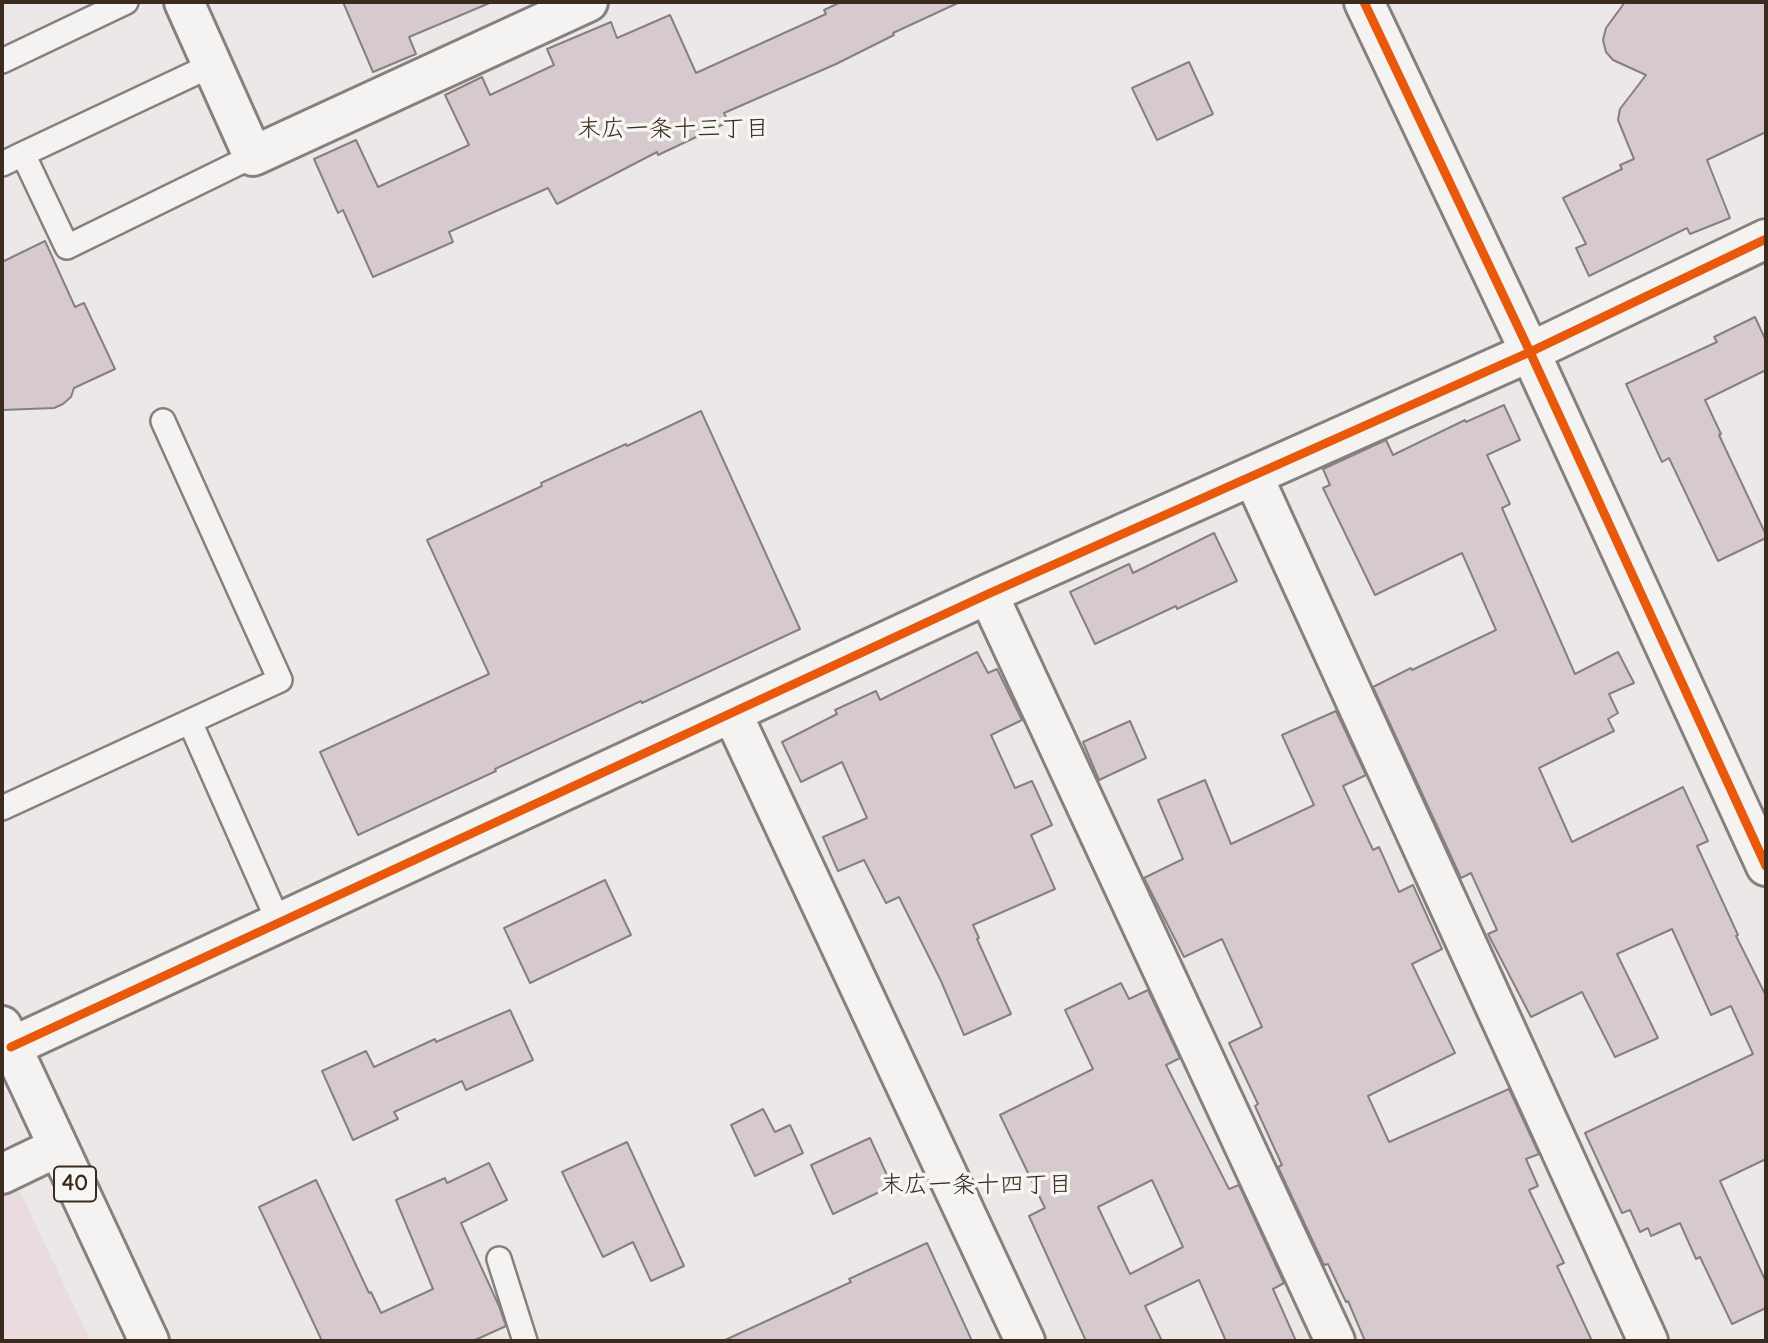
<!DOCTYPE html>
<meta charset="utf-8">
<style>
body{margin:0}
#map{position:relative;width:1768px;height:1343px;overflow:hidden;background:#ede8e8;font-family:Delius,sans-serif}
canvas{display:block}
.frame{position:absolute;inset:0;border:4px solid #3b2a1e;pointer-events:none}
</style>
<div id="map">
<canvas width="1768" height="1343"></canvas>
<div class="frame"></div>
</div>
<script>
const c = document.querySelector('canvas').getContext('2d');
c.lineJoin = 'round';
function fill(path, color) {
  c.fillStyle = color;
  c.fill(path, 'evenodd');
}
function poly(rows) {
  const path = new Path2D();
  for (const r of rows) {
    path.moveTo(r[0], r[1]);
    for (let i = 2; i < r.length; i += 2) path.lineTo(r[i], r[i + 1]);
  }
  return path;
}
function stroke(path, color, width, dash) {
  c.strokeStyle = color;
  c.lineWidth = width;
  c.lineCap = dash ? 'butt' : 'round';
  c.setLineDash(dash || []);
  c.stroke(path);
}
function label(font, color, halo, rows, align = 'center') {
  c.font = font + ' Delius,"Klee One",sans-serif';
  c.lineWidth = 7;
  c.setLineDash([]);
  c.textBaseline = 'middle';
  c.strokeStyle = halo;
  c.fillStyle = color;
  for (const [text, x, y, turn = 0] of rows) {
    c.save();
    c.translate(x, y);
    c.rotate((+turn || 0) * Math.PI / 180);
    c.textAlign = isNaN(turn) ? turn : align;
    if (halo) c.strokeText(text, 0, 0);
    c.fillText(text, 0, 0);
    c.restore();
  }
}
const built = poly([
 [2,1154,91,1341,2,1341]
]);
const building = poly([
 [343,2,492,2,409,37,416,54,373,72,343,2],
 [841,2,960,2,893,33,894,35,836,64,724,113,728,122,658,155,657,152,557,204,548,188,449,232,453,242,373,277,343,210,338,213,314,159,356,140,378,187,469,145,445,95,482,77,490,95,554,65,547,49,611,22,617,38,670,15,696,73,826,14,824,10,841,2],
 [1625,2,1766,2,1766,132,1707,160,1730,218,1690,234,1687,228,1589,276,1576,248,1586,244,1563,198,1622,169,1620,165,1634,159,1618,120,1620,109,1646,75,1613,60,1606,52,1603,40,1606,28,1625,2],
 [1189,62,1213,114,1157,140,1132,88,1189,62],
 [45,241,75,307,84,303,115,369,74,388,71,397,63,404,54,408,2,410,2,262,45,241],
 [1755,317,1766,341,1766,370,1705,400,1721,434,1719,435,1766,535,1766,538,1718,561,1669,458,1662,462,1626,384,1717,342,1714,337,1755,317],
 [1504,405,1520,440,1487,455,1510,504,1502,508,1575,674,1618,652,1634,683,1609,694,1618,713,1608,719,1614,731,1539,768,1572,842,1683,787,1708,841,1697,846,1738,935,1736,936,1766,996,1766,1159,1720,1181,1766,1282,1766,1308,1732,1324,1700,1257,1696,1259,1680,1223,1651,1236,1648,1228,1640,1232,1630,1210,1622,1213,1585,1133,1753,1054,1731,1006,1711,1015,1672,929,1617,954,1658,1038,1615,1057,1582,992,1531,1017,1488,934,1497,930,1471,873,1461,878,1373,687,1411,668,1412,670,1496,630,1462,553,1375,595,1323,488,1330,485,1323,469,1386,440,1393,455,1465,420,1466,422,1504,405],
 [701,411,800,629,642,703,641,701,495,769,496,771,358,835,320,752,489,674,427,540,542,486,541,483,626,444,627,446,701,411],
 [1214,533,1237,581,1177,609,1176,606,1095,644,1070,592,1129,564,1133,573,1214,533],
 [977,652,988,673,997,669,1022,720,991,735,1015,788,1032,781,1052,825,1031,835,1055,889,973,925,979,938,977,939,1011,1014,964,1035,941,981,899,897,886,903,864,860,838,871,823,837,867,818,842,762,801,782,782,742,837,714,835,710,876,691,880,700,977,652],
 [1336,711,1366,775,1343,786,1373,850,1379,847,1399,892,1413,885,1442,949,1412,964,1455,1053,1368,1096,1389,1142,1509,1089,1539,1154,1526,1159,1538,1186,1529,1190,1564,1263,1557,1266,1592,1341,1365,1341,1348,1301,1346,1302,1328,1264,1324,1265,1278,1167,1282,1165,1255,1106,1258,1104,1229,1043,1262,1027,1222,939,1184,957,1144,878,1183,859,1158,800,1205,780,1231,844,1314,805,1282,735,1336,711],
 [1130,721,1146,758,1099,780,1083,742,1130,721],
 [605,880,631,935,530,983,504,928,605,880],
 [1121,983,1129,999,1148,990,1180,1058,1166,1065,1229,1189,1239,1185,1284,1283,1273,1289,1296,1341,1226,1341,1199,1280,1145,1306,1162,1341,1086,1341,1029,1216,1045,1208,1000,1115,1093,1069,1065,1010,1121,983],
 [1152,1180,1183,1247,1130,1274,1098,1207,1152,1180],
 [510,1010,533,1060,466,1090,462,1081,394,1112,398,1119,353,1140,322,1071,366,1051,374,1067,435,1039,436,1042,510,1010],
 [763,1109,775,1132,790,1125,803,1153,755,1176,731,1125,763,1109],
 [870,1138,892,1186,833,1214,811,1165,870,1138],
 [627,1142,684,1266,651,1281,633,1242,603,1257,562,1172,627,1142],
 [489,1163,507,1200,461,1223,499,1306,506,1326,473,1341,322,1341,259,1207,316,1180,369,1293,371,1292,381,1313,433,1289,396,1200,445,1178,447,1183,489,1163],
 [927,1243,972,1341,723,1341,851,1282,849,1279,927,1243]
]);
const lane = poly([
 [2,61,126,2],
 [212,65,23,154,67,247,253,156],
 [2,164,23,154],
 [190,722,279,923],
 [2,808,280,680,163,421],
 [499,1259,525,1341]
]);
const street = poly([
 [184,2,253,156,588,2],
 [1364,2,1530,352,1766,866],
 [1253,476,1648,1341],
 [988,594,1335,1341],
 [732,713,1025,1341],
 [11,1047,988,594,1530,352,1766,239],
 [2,1174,58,1147]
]);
const highway = poly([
 [2,1026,149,1341]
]);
const cycleway = poly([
 [1364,2,1530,352,1766,866],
 [11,1047,988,594,1530,352,1766,239]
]);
const shields = [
 [75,1184,42]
];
const shieldNames = [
 ["40",75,1184]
];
const neighbourhoodNames = [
 ["末広一条十三丁目",673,129],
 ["末広一条十四丁目",976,1185]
];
fill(built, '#eadbde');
fill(building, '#d7cace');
stroke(building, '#86817e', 2);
stroke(lane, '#86817e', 28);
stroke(street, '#86817e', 44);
stroke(highway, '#86817e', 44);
stroke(lane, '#f4f3f1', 23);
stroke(street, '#f4f3f1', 38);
stroke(highway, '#f4f3f1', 38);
stroke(cycleway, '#e8590c', 9);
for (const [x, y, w] of shields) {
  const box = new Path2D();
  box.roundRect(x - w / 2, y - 17.5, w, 35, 5);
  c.fillStyle = '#f6f6f2';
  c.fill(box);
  stroke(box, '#3b2a1e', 2);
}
label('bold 21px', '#3b2a1e', null, shieldNames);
label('24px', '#3b2a1e', '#f6f6f2', neighbourhoodNames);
</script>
